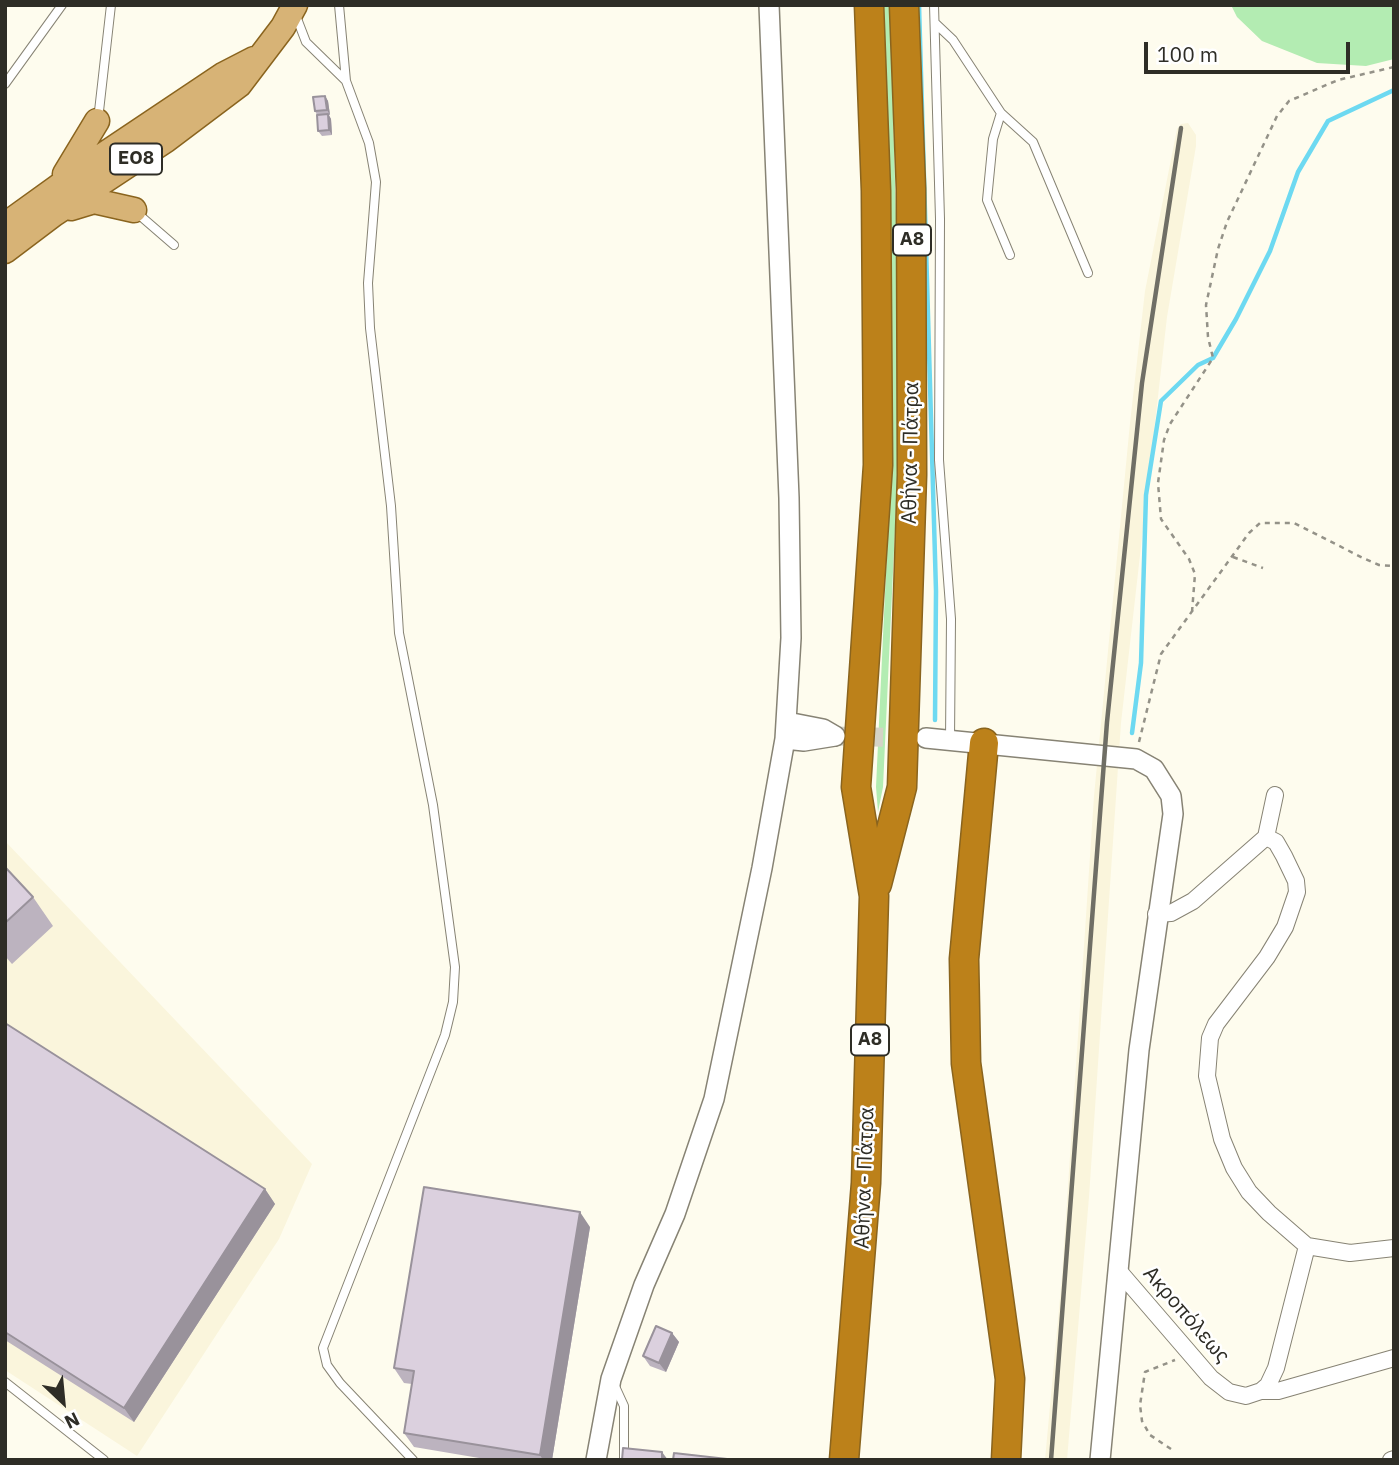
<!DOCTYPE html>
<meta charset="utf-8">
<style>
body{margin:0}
#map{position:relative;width:1399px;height:1465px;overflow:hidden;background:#fefcee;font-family:"IBM Plex Sans",sans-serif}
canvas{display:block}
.frame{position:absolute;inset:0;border:7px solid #2e2d26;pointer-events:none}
.north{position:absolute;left:28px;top:1367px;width:70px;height:70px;-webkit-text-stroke:5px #fff;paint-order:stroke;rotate:154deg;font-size:19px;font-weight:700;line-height:28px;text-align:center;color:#2e2d26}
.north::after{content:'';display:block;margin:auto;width:24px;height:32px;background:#2e2d26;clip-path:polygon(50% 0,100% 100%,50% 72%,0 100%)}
.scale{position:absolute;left:1144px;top:42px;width:206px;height:32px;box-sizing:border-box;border:4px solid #2e2d26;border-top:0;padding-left:9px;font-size:21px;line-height:24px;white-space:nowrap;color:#2e2d26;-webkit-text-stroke:5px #fff;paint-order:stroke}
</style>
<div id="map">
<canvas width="1399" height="1465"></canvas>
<div class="frame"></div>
<div class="north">N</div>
<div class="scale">100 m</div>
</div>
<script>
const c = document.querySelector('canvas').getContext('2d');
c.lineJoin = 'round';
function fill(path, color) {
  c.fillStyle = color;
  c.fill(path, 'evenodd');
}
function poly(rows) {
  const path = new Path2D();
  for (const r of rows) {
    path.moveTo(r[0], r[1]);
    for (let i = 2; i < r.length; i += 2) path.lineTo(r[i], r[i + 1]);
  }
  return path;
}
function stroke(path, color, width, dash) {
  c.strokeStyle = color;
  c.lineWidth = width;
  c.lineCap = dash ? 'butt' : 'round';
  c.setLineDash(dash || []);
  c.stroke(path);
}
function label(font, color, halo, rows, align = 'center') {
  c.font = font + ' "IBM Plex Sans",sans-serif';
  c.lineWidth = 5;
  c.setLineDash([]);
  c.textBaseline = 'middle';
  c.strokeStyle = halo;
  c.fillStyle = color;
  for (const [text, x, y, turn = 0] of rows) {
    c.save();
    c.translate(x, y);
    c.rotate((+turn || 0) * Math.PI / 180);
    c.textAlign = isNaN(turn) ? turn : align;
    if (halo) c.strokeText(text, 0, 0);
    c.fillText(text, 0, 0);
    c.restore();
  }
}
const built = poly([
 [1188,123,1196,135,1196,146,1167,317,1121,723,1089,1197,1067,1460,1045,1460,1062,1276,1094,796,1130,423,1145,291,1177,129,1181,124],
 [5,841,312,1164,279,1239,137,1456,5,1370]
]);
const green = poly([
 [883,5,890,5,899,322,898,464,883,787,878,812,876,787,891,464,892,321],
 [1231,5,1394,5,1394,59,1366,66,1317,63,1262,41,1237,17]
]);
const stream = poly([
 [919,5,936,591,935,720],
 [1132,733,1141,663,1146,495,1161,401,1198,365,1213,358,1236,319,1270,251,1298,172,1328,121,1394,90]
]);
const tertiaryTunnel = poly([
 [835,736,914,738]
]);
const path = poly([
 [1233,557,1263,568],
 [1192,612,1195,574,1189,559,1161,519,1158,483,1164,440,1170,424,1213,358,1208,337,1206,305,1218,249,1227,222,1277,116,1289,101,1338,80,1394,67],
 [1139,742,1161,654,1249,533,1260,523,1294,523,1363,558,1379,565,1394,566],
 [1171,1449,1150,1435,1142,1421,1140,1405,1145,1372,1175,1360]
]);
const service = poly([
 [339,5,346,81,369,143,376,182,368,283,370,328,391,506,399,633,433,805,455,967,453,1002,445,1035,323,1348,327,1365,340,1383,413,1460],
 [934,5,940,219,939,460,951,619,950,740],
 [296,16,306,42,346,81],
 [935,23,953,40,1001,113,1033,142,1088,273],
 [5,84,62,5],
 [1001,113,993,139,987,200,1010,255],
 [98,120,111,5],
 [137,213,174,245],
 [5,1382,104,1460],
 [613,1382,624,1406,624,1460]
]);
const minor = poly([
 [1275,795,1266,837,1276,842,1284,856,1296,881,1297,892,1285,927,1267,957,1216,1024,1210,1038,1207,1076,1222,1139,1234,1168,1249,1192,1269,1213,1307,1246],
 [1156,914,1171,913,1193,901,1266,837],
 [1118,1270,1211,1378,1229,1392,1246,1396,1261,1391,1278,1391,1394,1358],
 [1261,1391,1268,1385,1276,1368,1307,1246,1350,1253,1394,1248],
 [1391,1460,1394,1459]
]);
const tertiary = poly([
 [787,722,823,729,835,736],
 [926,738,1136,759,1154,769,1171,796,1173,814,1139,1050,1100,1460],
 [785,739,804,741,835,736],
 [596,1460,611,1379,644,1285,675,1214,714,1099,762,868,785,739,791,638,789,498,769,5]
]);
const primary = poly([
 [65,174,97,121],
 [71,208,94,201,134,210],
 [5,225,87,166,223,75,254,59],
 [5,251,54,214,166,140,239,85,283,27,295,5]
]);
const motorway = poly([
 [984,743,964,959,966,1063,1010,1379,1006,1460],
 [877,884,902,787,912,475,911,189,904,5],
 [844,1460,866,1183,874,896,856,787,878,465,876,191,869,5]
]);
const rail = poly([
 [1051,1460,1107,722,1142,383,1181,128]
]);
const wall = poly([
 [325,96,328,101,330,115,329,115,331,119,332,135,322,136,318,131,317,115,315,111],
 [5,867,33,897,53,926,12,964,5,956],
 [5,1023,265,1189,275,1204,134,1422,5,1340],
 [590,1227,552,1460,491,1460,414,1447,404,1433,412,1384,404,1383,394,1368],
 [672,1333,679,1342,666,1372,650,1366,643,1356]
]);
const shadedWall = poly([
 [325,96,328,101,330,115,327,110],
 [328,114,331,119,332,135,329,130],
 [265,1189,275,1204,134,1422,124,1408],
 [580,1212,590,1227,552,1460,543,1460,540,1455],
 [672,1333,679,1342,666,1372,659,1363],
 [662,1452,668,1460,662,1460]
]);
const building = poly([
 [325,96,327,110,315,111,313,97,325,96],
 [328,114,329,130,318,131,317,115,328,114],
 [5,867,33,897,5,923,5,867],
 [5,1023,265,1189,124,1408,5,1332,5,1023],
 [424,1187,580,1212,540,1455,404,1433,414,1371,394,1368,424,1187],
 [656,1326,672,1333,659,1363,643,1356,656,1326],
 [623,1448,662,1452,662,1460,622,1460,623,1448],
 [674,1453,736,1460,673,1460,674,1453]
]);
const shields = [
 [136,159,52],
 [912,240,38],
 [870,1040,38]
];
const shieldNames = [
 ["ΕΟ8",136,159],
 ["Α8",912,240],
 ["Α8",870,1040]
];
const streetNames = [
 ["Αθήνα - Πάτρα",911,453,-89],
 ["Αθήνα - Πάτρα",865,1178,-88],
 ["Ακροπόλεως",1186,1315,49]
];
fill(built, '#faf5dc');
fill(green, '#b3ecb2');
stroke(stream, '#6dd9f1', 4.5);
stroke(tertiaryTunnel, '#d4d3c6', 19, [19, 10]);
stroke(service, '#878374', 10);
stroke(minor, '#878374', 18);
stroke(tertiary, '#878374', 22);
stroke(primary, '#8a641e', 27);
stroke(motorway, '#8a641e', 31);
stroke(path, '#949288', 2.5, [5, 5]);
stroke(service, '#fff', 8);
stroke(minor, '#fff', 16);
stroke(tertiary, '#fff', 19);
stroke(primary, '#d7b376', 24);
stroke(motorway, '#bc811a', 28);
stroke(rail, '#6f6e65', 4.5);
fill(wall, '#bcb3bf');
fill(shadedWall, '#99929b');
fill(building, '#dbd0de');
stroke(building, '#99929b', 2);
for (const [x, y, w] of shields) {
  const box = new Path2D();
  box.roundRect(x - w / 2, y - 15.5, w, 31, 5);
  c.fillStyle = '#fff';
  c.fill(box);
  stroke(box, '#2e2d26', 2);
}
label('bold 19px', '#2e2d26', null, shieldNames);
label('21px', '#2e2d26', '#fff', streetNames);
</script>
